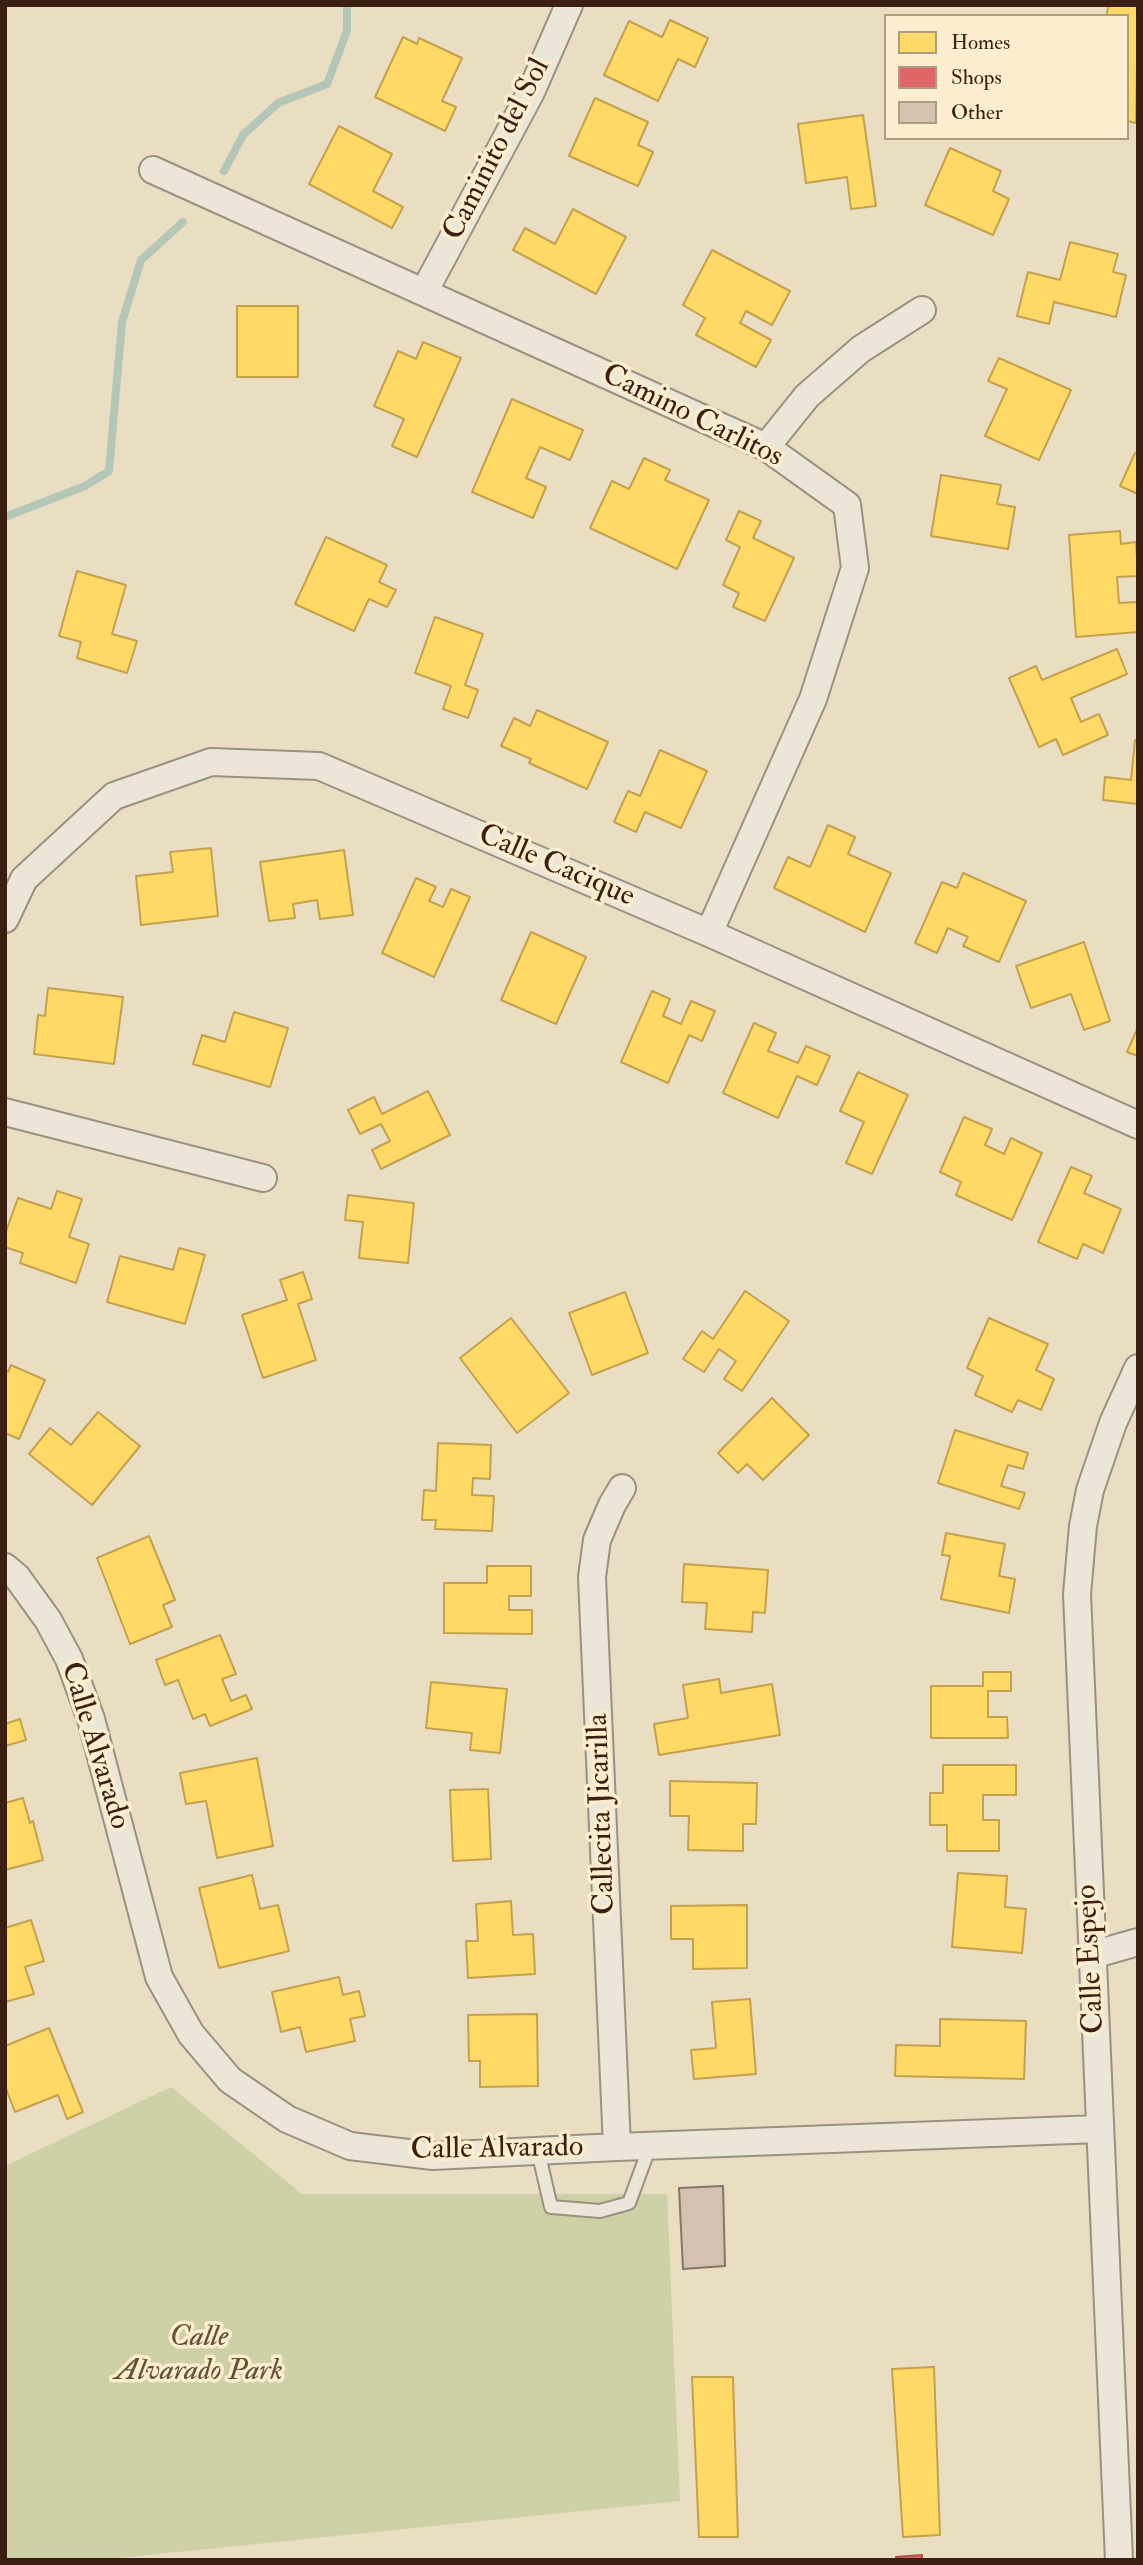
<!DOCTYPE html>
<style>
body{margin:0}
#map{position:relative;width:1143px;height:2565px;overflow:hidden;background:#e9ddc2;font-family:"IM FELL Double Pica",serif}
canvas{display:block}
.frame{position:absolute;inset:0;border:7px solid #3b1f13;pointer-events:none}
.legend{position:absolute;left:884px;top:14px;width:245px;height:126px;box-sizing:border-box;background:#fbedcd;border:2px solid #ae9b83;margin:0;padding:9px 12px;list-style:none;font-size:21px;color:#3b1f13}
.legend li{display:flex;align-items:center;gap:14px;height:35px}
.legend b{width:35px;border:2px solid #ae9b83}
</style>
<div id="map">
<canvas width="1143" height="2565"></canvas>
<div class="frame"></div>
<ul class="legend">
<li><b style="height:19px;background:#ffd966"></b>Homes</li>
<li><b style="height:19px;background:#e06666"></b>Shops</li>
<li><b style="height:19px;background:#d4c1b0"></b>Other</li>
</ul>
</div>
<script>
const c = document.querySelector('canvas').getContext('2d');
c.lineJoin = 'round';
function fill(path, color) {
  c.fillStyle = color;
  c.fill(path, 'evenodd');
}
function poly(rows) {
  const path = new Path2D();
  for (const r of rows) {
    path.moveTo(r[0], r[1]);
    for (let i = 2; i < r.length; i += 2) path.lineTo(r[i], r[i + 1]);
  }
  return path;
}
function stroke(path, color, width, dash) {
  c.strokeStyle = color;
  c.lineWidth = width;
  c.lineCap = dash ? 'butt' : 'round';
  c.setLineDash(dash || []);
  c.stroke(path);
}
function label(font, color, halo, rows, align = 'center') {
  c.font = font + ' "IM FELL Double Pica",serif';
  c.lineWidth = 7;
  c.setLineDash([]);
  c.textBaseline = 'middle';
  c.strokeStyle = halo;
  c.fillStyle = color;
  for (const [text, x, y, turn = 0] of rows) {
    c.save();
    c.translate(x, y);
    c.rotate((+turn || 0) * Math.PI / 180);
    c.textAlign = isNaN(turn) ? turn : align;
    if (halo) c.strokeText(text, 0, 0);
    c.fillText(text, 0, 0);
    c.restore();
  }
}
const green = poly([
 [171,2087,302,2194,667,2194,680,2501,99,2560,5,2560,5,2166]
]);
const homes = poly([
 [1109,5,1138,5,1136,123,1127,121,1127,16,1106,16,1109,5],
 [670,20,708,38,695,67,678,59,658,101,604,75,629,21,662,37,670,20],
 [403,37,417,44,419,38,462,58,442,101,456,107,445,131,375,97,403,37],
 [595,98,648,122,638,145,653,152,638,186,569,156,595,98],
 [863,115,876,206,851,209,847,177,806,183,798,124,863,115],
 [339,126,392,154,373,191,403,207,392,228,309,184,339,126],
 [950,148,1001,171,993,191,1009,199,993,235,925,205,950,148],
 [573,209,626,237,596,294,513,250,525,228,555,244,573,209],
 [1070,242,1118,254,1113,272,1126,275,1116,317,1054,302,1049,324,1017,316,1028,272,1060,280,1070,242],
 [712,250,790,291,772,325,746,311,740,323,771,340,756,367,696,335,705,318,683,305,712,250],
 [237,306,298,306,298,377,237,377,237,306],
 [423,342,461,358,417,457,392,446,404,419,374,406,398,351,416,359,423,342],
 [999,358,1071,390,1039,460,985,436,1007,389,988,381,999,358],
 [512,399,583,430,570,460,540,447,526,478,546,487,533,518,472,492,512,399],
 [1135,453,1138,455,1138,494,1120,486,1135,453],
 [644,458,670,470,665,480,709,500,677,569,590,528,612,481,629,489,644,458],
 [941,475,1001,485,997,504,1015,507,1008,549,931,536,941,475],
 [739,511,761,521,753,538,794,558,765,621,733,607,739,593,723,585,740,547,726,540,739,511],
 [1120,531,1121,544,1136,542,1138,576,1117,577,1119,603,1138,602,1138,632,1076,637,1069,535,1120,531],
 [326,537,387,565,379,582,396,590,387,607,369,599,354,631,295,604,326,537],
 [77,571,126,585,112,634,137,641,127,673,77,658,81,642,59,636,77,571],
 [435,617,483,634,465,685,478,690,468,718,443,709,451,686,415,673,435,617],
 [1117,649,1127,674,1071,698,1081,722,1099,714,1108,735,1063,755,1056,739,1039,747,1009,678,1036,666,1042,680,1117,649],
 [537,710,608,742,587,789,529,763,531,759,501,746,514,718,530,726,537,710],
 [1135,740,1138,741,1138,804,1103,800,1105,777,1131,780,1135,740],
 [660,750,707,771,681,828,645,812,636,832,614,822,628,791,640,796,660,750],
 [828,825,855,837,848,854,891,873,865,932,774,888,788,857,810,867,828,825],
 [211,848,218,916,141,925,136,876,173,872,170,852,211,848],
 [344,850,353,915,320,919,317,900,293,904,295,918,269,921,260,862,344,850],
 [963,873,1026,901,999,962,963,946,968,937,948,928,937,953,915,943,942,882,957,888,963,873],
 [416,878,436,887,429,901,443,907,451,889,470,897,434,977,382,953,416,878],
 [531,932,586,957,556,1024,501,1000,531,932],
 [1084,942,1110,1021,1084,1030,1071,994,1031,1008,1016,966,1084,942],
 [48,988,123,997,114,1064,34,1054,38,1015,45,1016,48,988],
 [652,991,670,999,663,1016,681,1024,691,1001,715,1011,702,1041,689,1035,668,1083,621,1062,652,991],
 [234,1012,288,1028,270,1087,193,1064,202,1035,225,1042,234,1012],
 [754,1023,776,1033,768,1051,798,1063,806,1046,830,1056,817,1085,797,1076,778,1118,723,1093,754,1023],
 [1138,1027,1138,1056,1127,1052,1138,1027],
 [858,1072,908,1095,872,1174,846,1163,864,1122,840,1111,858,1072],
 [428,1091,450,1135,381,1169,372,1150,390,1141,381,1124,360,1134,348,1110,374,1097,382,1114,428,1091],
 [964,1117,992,1129,985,1145,1004,1154,1011,1138,1042,1153,1012,1220,956,1195,961,1182,940,1172,964,1117],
 [1071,1167,1092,1176,1084,1193,1121,1209,1103,1253,1083,1244,1077,1259,1038,1242,1071,1167],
 [57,1191,82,1199,69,1237,89,1244,76,1283,20,1263,23,1253,5,1247,5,1234,18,1198,51,1209,57,1191],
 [348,1195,414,1203,408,1263,359,1258,363,1222,345,1220,348,1195],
 [179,1248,205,1255,185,1324,107,1302,120,1256,173,1270,179,1248],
 [303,1272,312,1299,298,1304,316,1360,263,1378,242,1315,287,1300,280,1280,303,1272],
 [745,1291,789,1321,742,1391,724,1379,736,1361,719,1349,704,1372,683,1359,702,1331,713,1339,745,1291],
 [625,1292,648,1353,592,1375,569,1313,625,1292],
 [511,1318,569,1393,517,1433,460,1358,511,1318],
 [989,1318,1048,1344,1036,1370,1054,1379,1041,1410,1018,1400,1012,1412,975,1395,983,1376,967,1368,989,1318],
 [11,1365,45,1380,19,1439,5,1433,5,1370,8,1372,11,1365],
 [772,1398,809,1435,763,1480,747,1464,738,1473,718,1453,772,1398],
 [98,1412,140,1446,92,1505,29,1454,50,1428,71,1445,98,1412],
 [955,1430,1028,1453,1023,1469,1008,1465,1001,1486,1025,1493,1019,1509,938,1483,955,1430],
 [438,1443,491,1445,490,1479,473,1478,472,1495,494,1496,492,1531,435,1529,436,1520,422,1520,424,1490,436,1491,438,1443],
 [946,1533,1005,1544,999,1576,1015,1579,1009,1613,941,1599,950,1556,942,1555,946,1533],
 [149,1536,175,1600,163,1605,172,1627,130,1644,97,1558,149,1536],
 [684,1564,768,1570,765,1613,753,1612,752,1632,705,1629,707,1603,682,1602,684,1564],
 [487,1566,531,1566,531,1596,509,1596,509,1610,532,1610,532,1634,444,1633,444,1583,487,1583,487,1566],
 [220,1635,236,1674,222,1679,231,1701,246,1695,252,1709,210,1726,205,1714,193,1719,178,1680,165,1685,156,1660,220,1635],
 [983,1672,1011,1672,1011,1691,988,1691,988,1717,1007,1717,1008,1738,931,1738,931,1686,983,1686,983,1672],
 [719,1679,721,1693,772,1684,780,1735,659,1755,654,1724,688,1718,683,1685,719,1679],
 [431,1682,507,1689,500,1753,470,1750,472,1733,426,1728,431,1682],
 [20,1719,26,1740,5,1746,5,1724,20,1719],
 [257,1758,273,1846,217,1858,206,1801,186,1804,180,1773,257,1758],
 [943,1765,1016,1765,1016,1795,983,1795,983,1820,999,1820,999,1851,947,1851,947,1825,930,1825,930,1793,943,1793,943,1765],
 [670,1781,757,1783,756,1824,743,1824,743,1851,688,1850,689,1816,670,1816,670,1781],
 [488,1789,491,1859,453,1861,450,1790,488,1789],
 [23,1798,30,1823,33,1821,43,1860,5,1870,5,1803,23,1798],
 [958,1873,1007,1876,1005,1907,1026,1909,1022,1953,952,1947,958,1873],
 [252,1875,260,1909,278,1905,289,1951,219,1968,199,1888,252,1875],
 [511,1901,513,1935,533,1934,535,1974,468,1978,466,1941,478,1941,476,1904,511,1901],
 [747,1905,747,1968,693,1969,693,1939,671,1939,671,1906,747,1905],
 [31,1920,44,1961,25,1967,34,1994,5,2002,5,1928,31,1920],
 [339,1977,343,1995,359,1991,365,2016,350,2019,355,2041,306,2052,300,2027,281,2032,272,1992,339,1977],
 [750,1999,756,2074,694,2079,691,2050,716,2048,712,2002,750,1999],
 [537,2014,538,2086,480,2087,480,2061,469,2061,468,2015,537,2014],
 [940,2019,1026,2021,1024,2079,895,2076,896,2045,940,2046,940,2019],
 [49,2028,83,2112,67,2119,58,2095,15,2112,5,2086,5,2046,49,2028],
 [934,2367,940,2535,903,2537,892,2369,934,2367],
 [692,2377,733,2377,738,2537,699,2537,692,2377]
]);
const shops = poly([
 [922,2555,922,2560,896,2560,896,2557,922,2555]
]);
const stream = poly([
 [224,171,243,135,278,103,327,84,347,31,347,5],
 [5,517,85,486,109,471,122,322,141,260,183,222]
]);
const building = poly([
 [723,2186,725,2266,683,2269,679,2188,723,2186]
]);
const service = poly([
 [538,2151,551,2207,600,2211,629,2203,650,2146]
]);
const minor = poly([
 [153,170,766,447,847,505,855,568,813,699,709,933],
 [424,292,531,92,569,5],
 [766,447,807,396,861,349,922,310],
 [5,919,24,879,114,796,211,762,319,766,709,933,1138,1125],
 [5,1112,263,1178],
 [5,1567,17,1577,48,1620,69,1659,91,1719,159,1977,191,2034,230,2080,287,2119,350,2146,433,2156,617,2147,1099,2129],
 [1092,1955,1138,1942],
 [617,2147,592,1577,597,1540,612,1505,622,1488],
 [1119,2560,1077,1594,1083,1526,1090,1490,1113,1423,1138,1368]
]);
const streetNames = [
 ["Caminito del Sol",498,150,-63],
 ["Camino Carlitos",692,417,26],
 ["Calle Cacique",556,867,23],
 ["Calle Alvarado",94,1746,73],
 ["Callecita Jicarilla",603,1814,-92],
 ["Calle Espejo",1092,1959,-93],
 ["Calle Alvarado",497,2150,-1]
];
const parkNames = [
 ["Calle",199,2339],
 ["Alvarado Park",199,2373]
];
fill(green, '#ced0a6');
fill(homes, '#ffd966');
stroke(homes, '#c4a14d', 2);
fill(shops, '#e06666');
stroke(shops, '#ae514d', 2);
stroke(stream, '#b4c7b7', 8);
fill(building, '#d4c1b0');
stroke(building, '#827769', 2);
stroke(service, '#9b9180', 16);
stroke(minor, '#9b9180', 30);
stroke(service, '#ece6d8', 12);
stroke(minor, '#ece6d8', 26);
label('30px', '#3b1f13', '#fbedcd', streetNames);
label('italic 30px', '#605138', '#fbedcd', parkNames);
</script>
